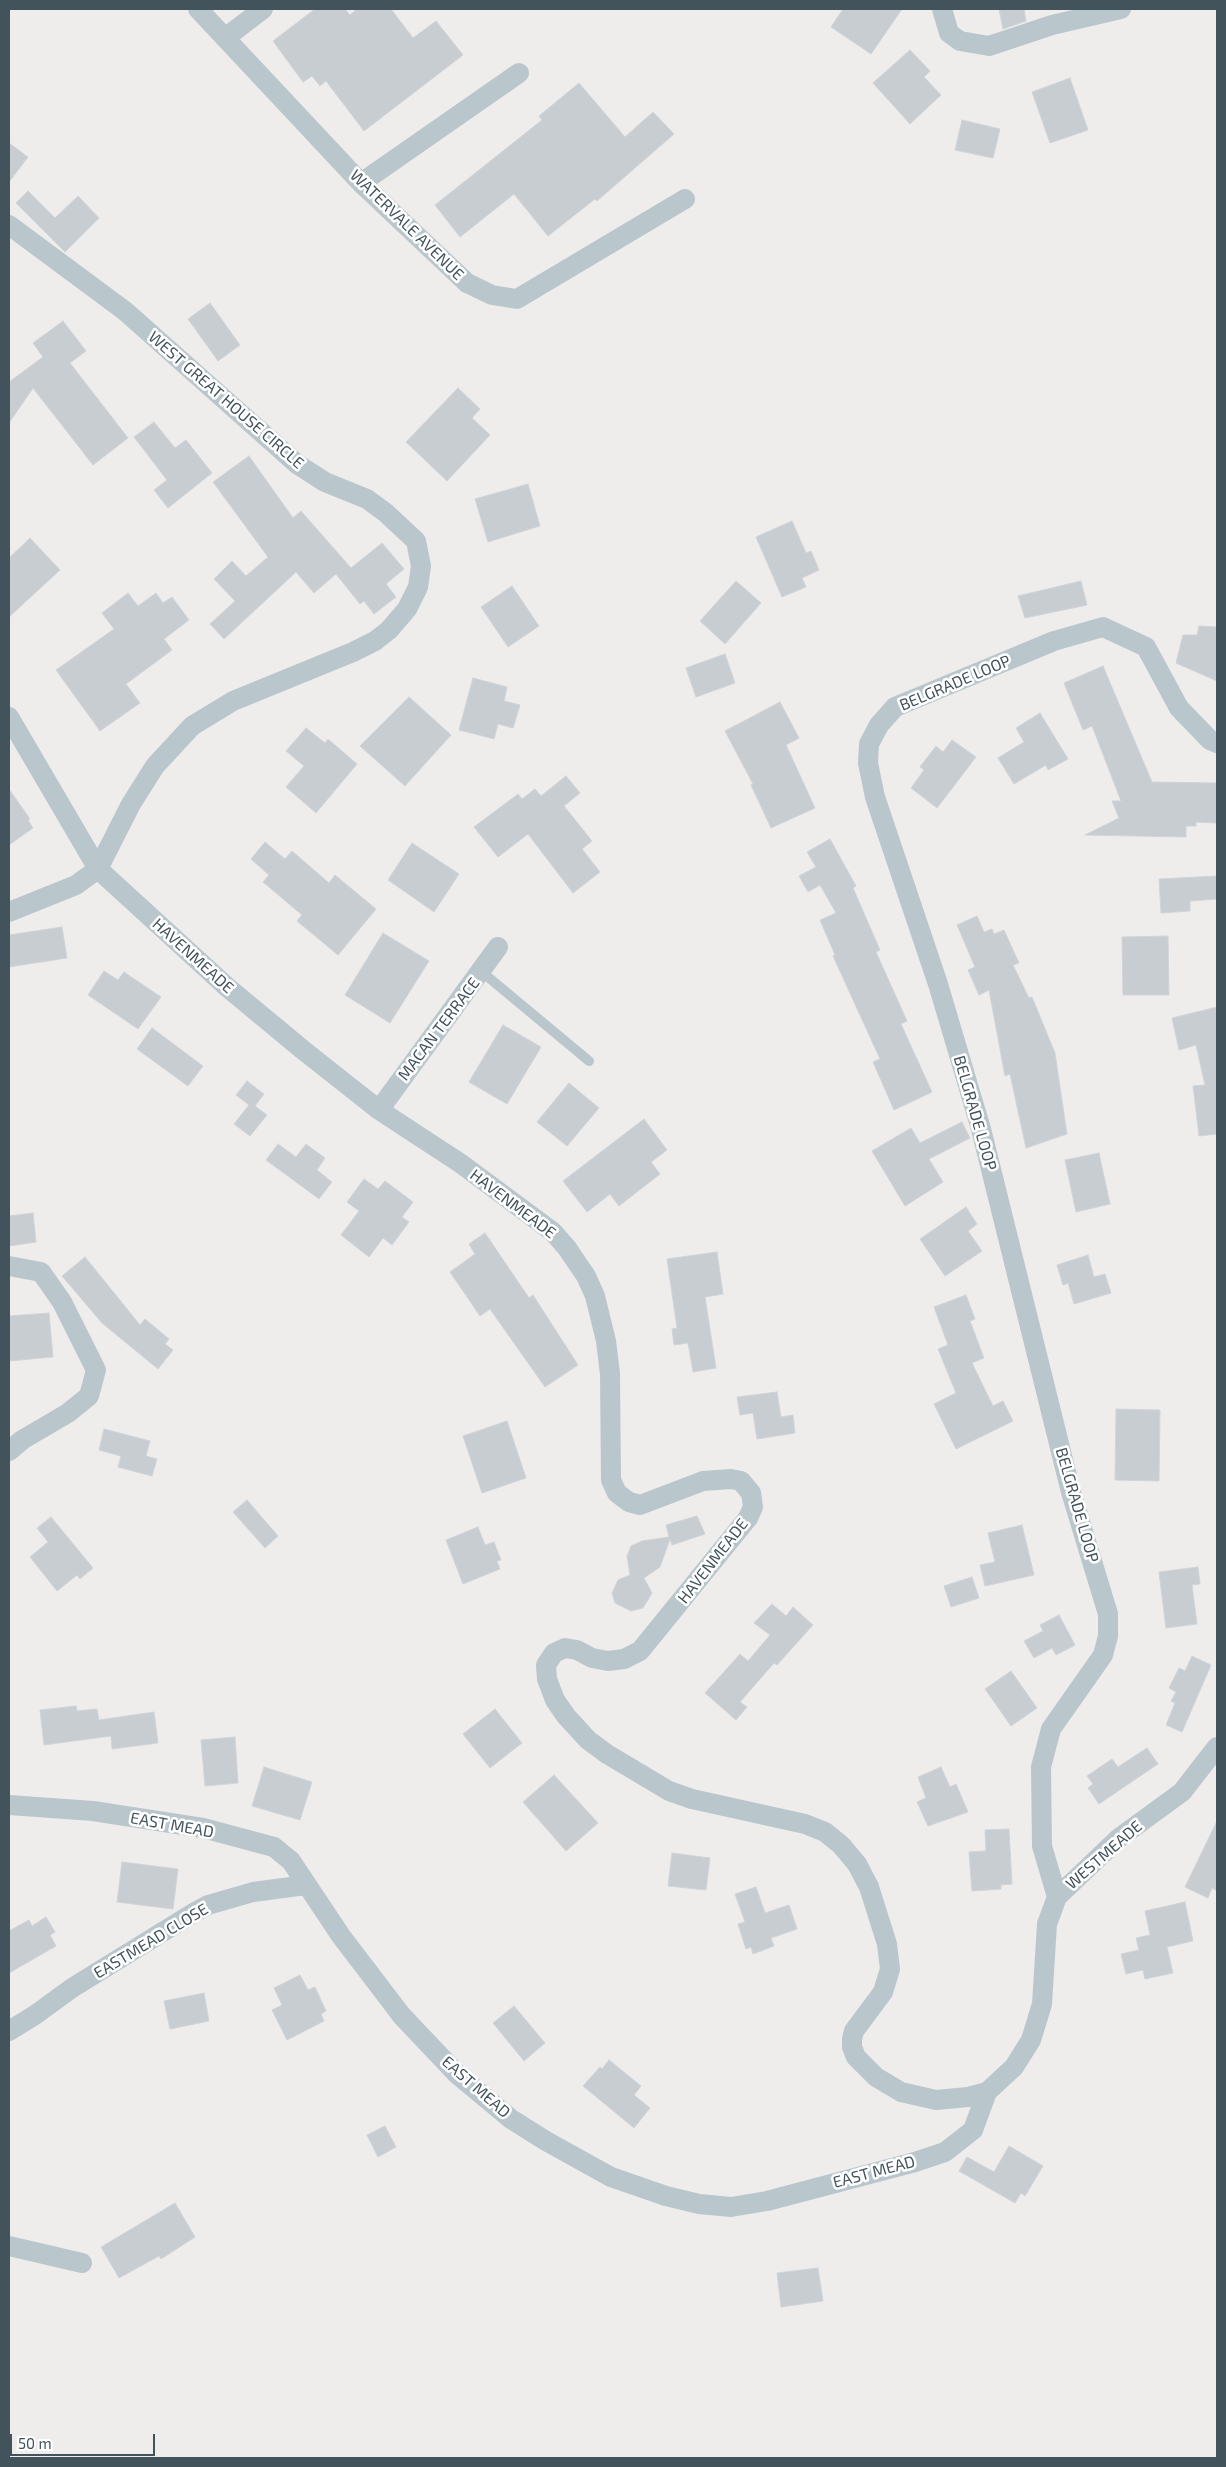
<!DOCTYPE html>
<style>
body{margin:0}
#map{position:relative;width:1226px;height:2467px;overflow:hidden;background:#efecec;font-family:"Exo 2",sans-serif}
canvas{display:block}
.frame{position:absolute;inset:0;border:10px solid #43535b;pointer-events:none}
.scale{position:absolute;left:10px;top:2434px;width:145px;height:22px;box-sizing:border-box;border:2px solid #43535b;border-top:0;padding-left:6px;font-size:15px;line-height:18px;white-space:nowrap;color:#43535b;-webkit-text-stroke:4px #fff;paint-order:stroke}
</style>
<div id="map">
<canvas width="1226" height="2467"></canvas>
<div class="frame"></div>
<div class="scale">50 m</div>
</div>
<script>
const c = document.querySelector('canvas').getContext('2d');
c.lineJoin = 'round';
function fill(path, color) {
  c.fillStyle = color;
  c.fill(path, 'evenodd');
}
function poly(rows) {
  const path = new Path2D();
  for (const r of rows) {
    path.moveTo(r[0], r[1]);
    for (let i = 2; i < r.length; i += 2) path.lineTo(r[i], r[i + 1]);
  }
  return path;
}
function stroke(path, color, width, dash) {
  c.strokeStyle = color;
  c.lineWidth = width;
  c.lineCap = dash ? 'butt' : 'round';
  c.setLineDash(dash || []);
  c.stroke(path);
}
function label(font, color, halo, rows, align = 'center') {
  c.font = font + ' "Exo 2",sans-serif';
  c.lineWidth = 5;
  c.setLineDash([]);
  c.textBaseline = 'middle';
  c.strokeStyle = halo;
  c.fillStyle = color;
  for (const [text, x, y, turn = 0] of rows) {
    c.save();
    c.translate(x, y);
    c.rotate((+turn || 0) * Math.PI / 180);
    c.textAlign = isNaN(turn) ? turn : align;
    if (halo) c.strokeText(text, 0, 0);
    c.fillText(text, 0, 0);
    c.restore();
  }
}
const building = poly([
 [315,9,345,9,350,15,357,9,391,9,413,38,436,21,463,55,364,131,326,81,320,86,312,76,303,82,273,41,315,9],
 [843,9,902,9,871,54,831,27,843,9],
 [999,9,1024,9,1026,21,1003,29,999,9],
 [910,50,930,71,924,77,941,95,910,124,873,83,910,50],
 [1070,78,1088,130,1050,143,1032,92,1070,78],
 [579,83,625,137,653,112,674,134,597,201,595,199,548,236,514,194,460,237,435,205,542,120,539,116,579,83],
 [962,120,1000,129,993,158,955,150,962,120],
 [9,143,28,157,9,182,9,143],
 [28,191,55,218,78,196,99,218,65,252,16,203,28,191],
 [210,303,240,345,218,361,188,319,210,303],
 [63,321,86,351,70,363,128,438,93,465,33,388,9,423,9,382,43,357,33,343,63,321],
 [458,388,480,409,472,418,490,435,447,481,406,442,458,388],
 [154,422,175,448,186,440,212,473,168,508,154,490,167,480,134,437,154,422],
 [249,456,293,518,301,511,351,568,382,543,404,569,386,584,396,597,374,614,364,601,360,604,336,574,314,593,296,572,224,639,210,624,235,601,214,579,232,561,246,576,268,557,213,482,249,456],
 [528,484,540,526,488,542,475,499,528,484],
 [792,521,806,553,811,551,819,570,802,578,806,587,782,597,756,537,792,521],
 [30,538,60,570,9,617,9,558,30,538],
 [736,581,761,603,725,644,700,621,736,581],
 [1081,581,1087,605,1025,618,1018,596,1081,581],
 [512,586,539,626,508,647,481,607,512,586],
 [128,593,138,606,156,593,163,603,172,597,189,620,164,639,172,650,126,684,140,703,100,731,56,670,114,629,102,613,128,593],
 [1199,626,1217,627,1217,681,1176,663,1183,635,1197,635,1199,626],
 [725,654,735,683,696,697,686,668,725,654],
 [1103,666,1152,782,1217,783,1217,823,1196,822,1196,826,1186,826,1186,837,1085,835,1119,818,1112,801,1121,801,1092,726,1083,730,1064,683,1103,666],
 [473,678,507,687,504,701,520,705,513,728,498,724,494,739,459,730,473,678],
 [409,697,451,735,405,786,360,746,409,697],
 [780,702,799,738,786,745,815,808,771,828,751,785,753,784,725,731,780,702],
 [1040,713,1068,759,1048,770,1046,765,1014,784,998,758,1024,742,1016,728,1040,713],
 [306,728,325,743,328,739,357,764,316,813,286,787,304,766,286,751,306,728],
 [952,740,976,757,937,808,911,788,924,770,920,767,936,746,943,752,952,740],
 [566,776,580,793,564,806,592,841,582,849,600,872,573,893,528,834,498,857,474,827,518,794,522,799,535,789,541,796,566,776],
 [9,789,30,819,28,820,33,828,9,845,9,789],
 [830,839,856,886,853,888,880,950,876,952,907,1021,901,1024,932,1092,894,1110,873,1062,880,1059,833,956,835,955,820,920,836,913,820,885,808,892,799,876,816,867,807,852,830,839],
 [265,842,285,859,292,851,329,883,335,875,376,909,338,955,297,921,302,915,263,882,269,875,251,859,265,842],
 [412,843,459,874,434,912,388,880,412,843],
 [1217,876,1217,899,1190,901,1190,911,1161,913,1159,879,1217,876],
 [977,916,984,932,992,929,994,934,1004,930,1019,963,1013,965,1029,998,1032,997,1055,1053,1067,1134,1026,1148,1010,1074,1005,1076,989,990,979,995,968,970,975,967,957,925,977,916],
 [62,927,67,958,9,967,9,935,62,927],
 [383,933,429,961,390,1023,345,995,383,933],
 [1168,936,1169,995,1123,995,1122,937,1168,936],
 [104,971,118,980,124,972,161,997,138,1029,88,995,104,971],
 [1217,1007,1217,1134,1199,1136,1193,1086,1205,1085,1196,1045,1179,1050,1172,1018,1217,1007],
 [503,1025,541,1047,507,1104,469,1082,503,1025],
 [152,1028,203,1066,188,1086,137,1049,152,1028],
 [247,1081,264,1094,255,1106,267,1115,250,1136,234,1124,249,1105,236,1095,247,1081],
 [569,1083,599,1108,567,1146,537,1122,569,1083],
 [644,1119,667,1150,651,1162,660,1174,619,1206,610,1194,587,1212,563,1181,644,1119],
 [962,1122,970,1138,929,1159,943,1182,905,1206,872,1151,911,1128,920,1143,962,1122],
 [278,1144,296,1157,306,1144,325,1158,317,1170,332,1182,319,1199,266,1160,278,1144],
 [1099,1153,1110,1204,1076,1212,1065,1160,1099,1153],
 [364,1179,378,1189,385,1181,413,1202,402,1217,409,1222,392,1245,383,1238,369,1257,341,1235,359,1211,347,1202,364,1179],
 [966,1207,977,1224,968,1231,982,1251,945,1276,920,1239,966,1207],
 [33,1213,36,1242,9,1246,9,1216,33,1213],
 [485,1233,529,1298,533,1295,578,1365,545,1387,490,1309,480,1316,450,1272,475,1254,469,1244,485,1233],
 [717,1252,723,1294,705,1297,716,1368,693,1372,688,1343,674,1345,672,1329,677,1328,667,1259,717,1252],
 [1088,1255,1094,1277,1105,1274,1111,1293,1074,1304,1068,1283,1063,1285,1057,1265,1088,1255],
 [85,1257,140,1325,145,1319,169,1339,165,1344,173,1350,158,1369,102,1323,62,1276,85,1257],
 [966,1295,975,1319,970,1321,984,1358,972,1363,993,1406,1003,1401,1013,1421,956,1449,934,1404,956,1393,938,1349,948,1345,934,1307,966,1295],
 [49,1313,53,1357,9,1361,9,1316,49,1313],
 [777,1392,781,1417,793,1415,795,1433,757,1439,753,1413,740,1415,737,1397,777,1392],
 [1116,1409,1160,1410,1159,1481,1115,1480,1116,1409],
 [507,1421,526,1478,482,1493,463,1436,507,1421],
 [104,1429,150,1441,146,1456,157,1459,152,1476,118,1467,121,1456,99,1450,104,1429],
 [247,1500,278,1536,265,1548,233,1512,247,1500],
 [697,1516,705,1534,672,1545,670,1539,660,1567,644,1578,652,1593,643,1608,631,1611,615,1603,612,1593,618,1580,630,1575,627,1556,631,1546,642,1541,669,1537,666,1525,697,1516],
 [51,1517,93,1568,80,1579,77,1575,57,1591,30,1557,48,1542,37,1528,51,1517],
 [1022,1525,1034,1575,985,1586,980,1565,995,1562,988,1533,1022,1525],
 [478,1527,485,1545,494,1542,501,1560,497,1561,500,1569,463,1584,446,1540,478,1527],
 [1198,1567,1200,1584,1192,1585,1197,1624,1166,1628,1159,1572,1198,1567],
 [972,1577,979,1598,951,1607,944,1586,972,1577],
 [772,1604,786,1616,793,1607,813,1625,777,1665,774,1663,740,1702,747,1707,736,1720,705,1693,740,1654,748,1661,770,1635,754,1623,772,1604],
 [1059,1615,1075,1645,1056,1655,1052,1648,1034,1658,1024,1641,1043,1631,1040,1625,1059,1615],
 [1192,1656,1211,1665,1182,1732,1166,1725,1175,1703,1171,1701,1176,1692,1169,1688,1179,1668,1185,1671,1192,1656],
 [1011,1671,1037,1708,1011,1726,985,1689,1011,1671],
 [76,1706,77,1711,97,1709,99,1720,154,1712,158,1743,112,1749,111,1736,44,1745,40,1710,76,1706],
 [495,1709,522,1743,490,1768,463,1734,495,1709],
 [235,1737,238,1783,205,1786,201,1740,235,1737],
 [1147,1748,1158,1764,1099,1804,1088,1788,1093,1784,1087,1776,1112,1759,1118,1767,1147,1748],
 [264,1767,312,1782,300,1820,252,1806,264,1767],
 [941,1767,950,1787,956,1784,968,1812,928,1826,917,1802,926,1798,918,1777,941,1767],
 [554,1775,598,1823,566,1851,523,1802,554,1775],
 [1217,1821,1217,1891,1212,1888,1208,1898,1185,1887,1217,1821],
 [1009,1829,1012,1884,1001,1885,1001,1889,972,1891,969,1852,986,1851,985,1830,1009,1829],
 [672,1853,710,1858,706,1890,668,1886,672,1853],
 [122,1862,178,1869,173,1909,117,1902,122,1862],
 [756,1887,765,1913,789,1905,797,1929,771,1938,774,1946,753,1954,751,1947,746,1949,738,1924,745,1922,735,1894,756,1887],
 [1185,1902,1193,1941,1167,1947,1173,1973,1145,1979,1143,1970,1126,1974,1121,1954,1139,1950,1136,1938,1150,1935,1145,1911,1185,1902],
 [46,1917,55,1932,50,1935,56,1946,9,1973,9,1931,29,1920,32,1926,46,1917],
 [300,1975,308,1990,315,1987,326,2011,321,2014,324,2021,287,2040,272,2010,282,2005,274,1988,300,1975],
 [204,1993,209,2021,170,2029,164,2001,204,1993],
 [514,2006,545,2043,524,2061,493,2023,514,2006],
 [609,2060,641,2086,634,2095,650,2108,634,2128,583,2086,600,2067,602,2069,609,2060],
 [385,2126,396,2147,378,2157,367,2135,385,2126],
 [1009,2146,1043,2166,1025,2196,1021,2193,1015,2203,959,2171,967,2157,994,2172,1009,2146],
 [175,2203,195,2237,161,2259,159,2256,119,2278,101,2247,175,2203],
 [818,2268,823,2301,781,2307,777,2273,818,2268]
]);
const service = poly([
 [482,972,589,1061]
]);
const minor = poly([
 [198,9,361,183,467,283,492,295,517,299,685,199],
 [942,9,949,33,960,41,989,46,1052,25,1121,9],
 [225,38,263,9],
 [361,183,519,73],
 [9,225,125,311,297,464,325,482,367,499,386,513,416,541,421,566,418,587,407,609,389,630,375,641,353,652,233,701,192,726,155,766,131,804,98,869,76,885,9,912],
 [9,717,98,869,227,987,303,1050,379,1110,460,1163,553,1232,567,1248,586,1276,595,1296,606,1341,610,1374,611,1480,617,1493,629,1502,640,1505,703,1481,731,1479,741,1481,751,1493,753,1507,748,1518,640,1651,624,1659,608,1661,592,1658,577,1650,565,1648,554,1653,546,1665,547,1679,555,1700,566,1716,588,1740,607,1754,669,1791,692,1799,805,1824,825,1832,841,1845,857,1864,869,1887,887,1944,890,1969,883,1992,854,2031,852,2039,852,2047,856,2057,876,2077,901,2092,936,2100,968,2097,987,2092,1014,2067,1031,2040,1042,2004,1047,1924,1057,1897,1119,1838,1182,1792,1217,1747],
 [379,1110,498,947],
 [9,1266,41,1272,62,1302,96,1370,89,1396,68,1413,22,1440,9,1451],
 [9,1805,93,1811,203,1828,274,1847,291,1861,341,1936,402,2016,457,2074,511,2119,546,2141,611,2177,666,2196,699,2204,731,2207,767,2201,915,2162,945,2152,973,2130,987,2092],
 [1057,1897,1042,1846,1041,1767,1051,1729,1103,1655,1108,1636,1108,1614,1071,1492,981,1129,938,984,875,797,868,763,869,744,879,725,895,707,1054,641,1103,627,1146,647,1179,708,1210,740,1217,743],
 [9,2031,35,2015,72,1988,195,1912,208,1905,253,1892,306,1885],
 [9,2246,82,2263]
]);
const streetNames = [
 ["WATERVALE AVENUE",407,225,44],
 ["WEST GREAT HOUSE CIRCLE",226,400,41],
 ["BELGRADE LOOP",955,683,-23],
 ["HAVENMEADE",193,956,42],
 ["MACAN TERRACE",439,1029,-53],
 ["BELGRADE LOOP",975,1113,74],
 ["HAVENMEADE",513,1204,37],
 ["BELGRADE LOOP",1077,1505,74],
 ["HAVENMEADE",713,1561,-52],
 ["EAST MEAD",172,1825,10],
 ["WESTMEADE",1104,1855,-41],
 ["EASTMEAD CLOSE",151,1941,-31],
 ["EAST MEAD",476,2087,41],
 ["EAST MEAD",874,2172,-15]
];
fill(building, '#c8cdd2');
stroke(building, '#cfd4d9', 1);
stroke(service, '#b9c7cd', 10);
stroke(minor, '#b9c7cd', 20);
label('16px', '#43535b', '#fff', streetNames);
</script>
